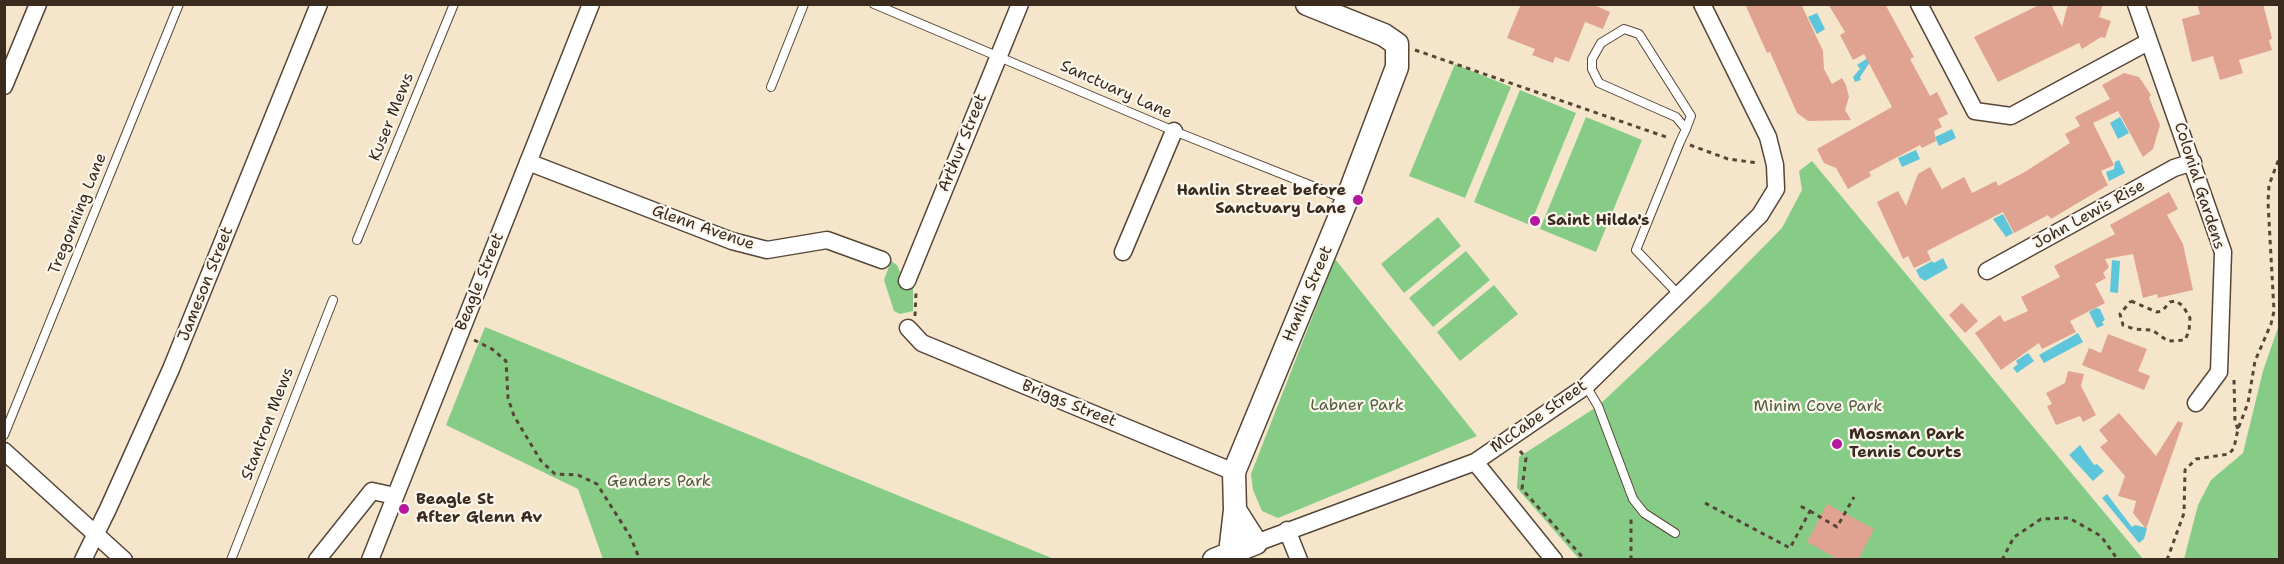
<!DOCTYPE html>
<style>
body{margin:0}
#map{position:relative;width:2284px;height:564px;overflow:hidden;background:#f4e5cb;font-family:"Shantell Sans",sans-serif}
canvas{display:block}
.frame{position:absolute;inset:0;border:6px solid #3b2a1e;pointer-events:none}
</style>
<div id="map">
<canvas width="2284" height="564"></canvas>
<div class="frame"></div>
</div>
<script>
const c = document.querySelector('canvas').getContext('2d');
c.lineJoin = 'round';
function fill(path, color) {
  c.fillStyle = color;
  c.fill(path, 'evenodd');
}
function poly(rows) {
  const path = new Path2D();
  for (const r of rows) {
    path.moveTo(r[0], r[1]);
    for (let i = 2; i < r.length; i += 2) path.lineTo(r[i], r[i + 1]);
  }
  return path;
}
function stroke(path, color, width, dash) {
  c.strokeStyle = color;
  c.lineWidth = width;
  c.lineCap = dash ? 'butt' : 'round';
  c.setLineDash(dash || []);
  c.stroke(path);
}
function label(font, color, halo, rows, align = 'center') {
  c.font = font + ' "Shantell Sans",sans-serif';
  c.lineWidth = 4.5;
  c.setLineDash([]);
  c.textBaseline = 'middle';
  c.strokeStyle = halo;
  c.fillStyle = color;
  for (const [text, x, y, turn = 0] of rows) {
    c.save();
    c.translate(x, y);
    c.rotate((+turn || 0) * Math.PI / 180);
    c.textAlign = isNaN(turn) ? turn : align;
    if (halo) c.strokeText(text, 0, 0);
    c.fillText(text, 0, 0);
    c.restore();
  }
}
const green = poly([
 [1455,64,1511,87,1465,198,1409,176],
 [1520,90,1576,113,1530,225,1474,202],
 [1586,117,1642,140,1596,252,1540,229],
 [1812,161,2143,559,1579,559,1517,488,1519,457,1598,406,1711,300,1782,228,1802,190,1799,171],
 [1438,217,1461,246,1404,293,1381,264],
 [1466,251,1490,280,1433,327,1409,298],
 [1335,259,1477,436,1278,518,1262,511,1253,490,1251,474],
 [891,261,897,265,900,272,898,281,913,286,913,311,900,314,894,311,884,280],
 [1494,285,1518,314,1460,361,1437,332],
 [2279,325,2279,559,2184,559,2198,505,2211,480,2243,453,2263,371],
 [485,327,1054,559,603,559,578,489,446,425]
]);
const water = poly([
 [1817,13,1825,29,1817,34,1808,17],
 [1871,56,1872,59,1860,77,1861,80,1855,82,1853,77,1860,69,1857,65],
 [2120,117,2129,133,2118,139,2110,123],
 [1952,129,1956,138,1939,146,1935,137],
 [1916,150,1920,159,1902,167,1898,158],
 [2119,160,2125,173,2109,181,2106,172,2114,169,2115,162],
 [2003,214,2013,233,2006,237,1993,219],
 [1943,258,1948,268,1925,281,1920,278,1916,270,1932,261,1934,263],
 [2112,260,2120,261,2118,293,2110,292],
 [2096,308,2100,309,2105,320,2102,322,2104,325,2097,328,2089,312],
 [2078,333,2083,342,2044,363,2039,355],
 [2028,353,2034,361,2017,373,2013,368,2018,364,2016,361],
 [2080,445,2094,465,2097,464,2104,471,2093,481,2069,455],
 [2107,494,2132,527,2135,525,2147,528,2144,539,2139,543,2102,498]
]);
const building = poly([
 [1521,4,1592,4,1610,12,1603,29,1585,22,1569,62,1555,57,1553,63,1532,55,1535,49,1507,38],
 [1745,4,1801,4,1823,51,1824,69,1832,84,1842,78,1846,85,1849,97,1845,110,1851,120,1808,121,1797,113,1770,52,1767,53],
 [1828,4,1885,4,1914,57,1910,59,1930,96,1937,92,1948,114,1938,119,1942,127,1934,131,1936,141,1922,148,1920,145,1869,172,1871,176,1848,189,1836,168,1824,163,1817,149,1892,107,1864,54,1853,60,1840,35,1845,32],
 [2041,4,2051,4,2062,27,2068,4,2103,4,2099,17,2111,21,2105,38,2101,37,2082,49,2079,43,1998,82,1974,37],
 [2197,4,2263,4,2272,38,2269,41,2272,50,2239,60,2243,73,2220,80,2213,56,2192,62,2182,19,2200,14],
 [2124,73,2139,77,2151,95,2149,98,2160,125,2153,149,2143,157,2118,111,2093,123,2114,165,2101,171,2108,185,2051,219,2048,215,2014,233,2003,212,1927,251,1931,260,1914,268,1908,256,1903,259,1877,202,1898,191,1906,206,1918,174,1930,167,1942,189,1964,177,1972,193,1996,181,1998,186,2023,173,2070,143,2065,134,2080,126,2075,117,2110,99,2102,85],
 [2169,192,2178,209,2167,215,2183,244,2193,290,2158,298,2157,294,2143,298,2133,254,2105,259,2109,267,2103,273,2106,278,2095,284,2105,303,2070,321,2076,332,2042,349,2039,343,2001,370,1975,333,2000,315,2004,322,2028,311,2021,297,2060,277,2054,266,2115,234,2110,225],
 [1962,303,1978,321,1965,333,1949,315],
 [2108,334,2147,349,2138,371,2150,376,2144,390,2082,365,2089,348,2101,353],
 [2068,371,2084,374,2081,386,2096,415,2083,422,2080,416,2056,425,2047,406,2052,404,2046,393,2065,383],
 [2119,413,2156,456,2178,421,2183,423,2146,529,2133,513,2136,501,2118,496,2125,476,2100,447,2108,441,2099,430],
 [1827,504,1874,529,1858,560,1839,560,1807,542]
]);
const path = poly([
 [1415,50,1669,138],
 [1690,145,1728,159,1758,163],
 [2131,301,2157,312,2162,311,2170,302,2176,301,2183,306,2190,318,2189,331,2185,340,2168,341,2152,330,2134,329,2123,325,2120,314,2131,301],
 [915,316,916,293],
 [474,340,492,349,506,361,508,398,514,416,541,461,555,474,578,475,597,484,630,536,640,560],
 [2234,380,2235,422,2238,429],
 [1520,451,1526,458,1522,489,1585,560],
 [1705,503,1790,548,1810,511,1800,506],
 [1810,511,1837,527,1854,497],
 [1631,560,1631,516],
 [2002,560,2014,537,2041,519,2069,518,2101,536,2118,560],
 [2167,560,2184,513,2185,470,2196,459,2229,454,2234,448,2238,429,2248,403,2255,361,2271,324,2274,311,2268,202,2269,185,2280,156]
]);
const lane = poly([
 [874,4,1174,131,1345,199],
 [771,87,804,4],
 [357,240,454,4],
 [1679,295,1636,250,1680,142,1686,129,1691,116,1639,34,1624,29,1601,43,1592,59,1592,69,1599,83,1676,117,1686,129],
 [1586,386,1598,406,1633,499,1644,513,1675,533],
 [4,435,179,4],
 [231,560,333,300]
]);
const street = poly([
 [1919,4,1975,111,2011,116,2148,42],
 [2136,4,2223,252,2219,372,2196,403],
 [4,86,38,4],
 [528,162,732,241,767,250,827,240,882,260],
 [1123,252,1174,131],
 [1987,271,2174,168,2193,162],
 [907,281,1020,4],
 [908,328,922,343,1234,472],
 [4,451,124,560],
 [1475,462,1554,560],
 [1287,530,1299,560],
 [1256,543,1475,462,1586,386,1760,215,1776,189,1775,165,1768,137,1702,4],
 [83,560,108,509,171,369,319,4],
 [317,560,372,491,395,496],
 [370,560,591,4]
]);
const secondary = poly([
 [1230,553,1235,510,1234,472,1347,199,1397,67,1397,44,1384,35,1307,4],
 [1214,560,1256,543,1235,510]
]);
const markers = [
 [1358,200,6,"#b5179e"],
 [1535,221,6,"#b5179e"],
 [1837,444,6,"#b5179e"],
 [404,509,6,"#b5179e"]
];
const streetNames = [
 ["Sanctuary Lane",1116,90,24],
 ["Kuser Mews",392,117,-68],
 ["Arthur Street",963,143,-68],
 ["Colonial Gardens",2199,186,72],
 ["Tregonning Lane",78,214,-68],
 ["John Lewis Rise",2089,215,-29],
 ["Glenn Avenue",703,228,19],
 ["Beagle Street",480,282,-68],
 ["Jameson Street",206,284,-68],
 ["Hanlin Street",1308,294,-67],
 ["Briggs Street",1069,404,22],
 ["McCabe Street",1539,417,-35],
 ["Stantron Mews",268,424,-69]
];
const poiNames = [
 ["Hanlin Street before",1346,191,"right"],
 ["Sanctuary Lane",1346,209,"right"],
 ["Saint Hilda's",1547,221],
 ["Mosman Park",1849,435],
 ["Tennis Courts",1849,453],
 ["Beagle St",416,500],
 ["After Glenn Av",416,518]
];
const parkNames = [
 ["Labner Park",1357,406],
 ["Minim Cove Park",1818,407],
 ["Genders Park",659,482]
];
fill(green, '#86cc87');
fill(water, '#5ec6da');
fill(building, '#e0a392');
stroke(lane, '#574638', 10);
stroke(street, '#574638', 19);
stroke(secondary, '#574638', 25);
stroke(path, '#574638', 3, [4.5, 4.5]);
stroke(lane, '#fff', 8);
stroke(street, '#fff', 16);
stroke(secondary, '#fff', 22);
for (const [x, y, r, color] of markers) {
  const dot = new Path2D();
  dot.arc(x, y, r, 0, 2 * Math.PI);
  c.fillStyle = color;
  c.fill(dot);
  stroke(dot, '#fbf7ec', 2);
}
label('16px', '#3b2a1e', '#fbf7ec', streetNames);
label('bold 16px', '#3b2a1e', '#fbf7ec', poiNames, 'left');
label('16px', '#525b3e', '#fbf7ec', parkNames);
</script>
